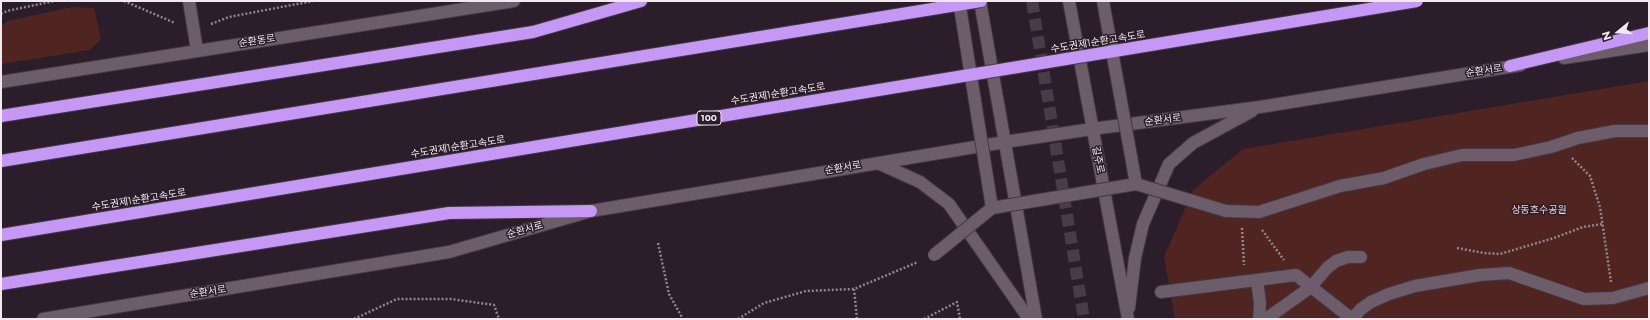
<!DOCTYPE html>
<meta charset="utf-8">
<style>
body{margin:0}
#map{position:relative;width:1650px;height:320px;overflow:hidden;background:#2b1d29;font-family:Montserrat,sans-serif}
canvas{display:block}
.frame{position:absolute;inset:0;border:2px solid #f2e8f0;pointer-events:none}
.north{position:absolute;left:1598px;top:12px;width:40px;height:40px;-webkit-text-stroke:3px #2b1d29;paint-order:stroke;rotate:252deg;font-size:11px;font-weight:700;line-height:16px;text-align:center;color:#f2e8f0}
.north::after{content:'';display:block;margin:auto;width:14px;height:18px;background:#f2e8f0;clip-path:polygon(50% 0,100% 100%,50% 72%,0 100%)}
</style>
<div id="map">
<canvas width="1650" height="320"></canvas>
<div class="frame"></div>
<div class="north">N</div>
</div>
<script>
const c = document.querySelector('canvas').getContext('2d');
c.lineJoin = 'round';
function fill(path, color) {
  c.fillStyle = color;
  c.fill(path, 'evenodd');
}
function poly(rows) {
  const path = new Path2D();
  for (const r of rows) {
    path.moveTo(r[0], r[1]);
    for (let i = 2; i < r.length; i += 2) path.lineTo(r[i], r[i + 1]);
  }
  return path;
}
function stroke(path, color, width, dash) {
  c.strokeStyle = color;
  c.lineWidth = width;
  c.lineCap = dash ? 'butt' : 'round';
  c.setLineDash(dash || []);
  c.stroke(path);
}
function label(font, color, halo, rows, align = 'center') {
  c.font = font + ' Montserrat,"Noto Sans KR",sans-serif';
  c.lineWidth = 3;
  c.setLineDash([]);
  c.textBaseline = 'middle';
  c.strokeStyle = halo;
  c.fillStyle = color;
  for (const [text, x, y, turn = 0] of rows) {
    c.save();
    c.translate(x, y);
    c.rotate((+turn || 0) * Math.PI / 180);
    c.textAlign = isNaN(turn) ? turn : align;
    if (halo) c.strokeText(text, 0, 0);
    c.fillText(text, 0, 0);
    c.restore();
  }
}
const green = poly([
 [72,7,94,8,101,39,90,50,1,64,1,26,8,21],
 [1649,81,1649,319,1175,319,1164,257,1193,190,1243,149]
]);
const minorTunnel = poly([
 [1032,1,1084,319]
]);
const path = poly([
 [124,1,175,23],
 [1,14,7,11,54,1],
 [211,24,229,17,313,1],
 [1572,158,1590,176,1600,207,1611,282],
 [1242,228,1244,265],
 [1262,230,1284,260],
 [658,243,669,294,683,319],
 [1457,248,1484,253,1500,254,1554,238,1583,227,1602,224],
 [854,289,857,319],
 [354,319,397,299,451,299,494,305,499,319],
 [738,319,764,303,806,291,854,289,918,262],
 [924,319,957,302,960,319]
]);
const minor = poly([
 [189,1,197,50],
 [980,1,1036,319],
 [1069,1,1128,319],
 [1564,58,1649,45],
 [1,82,514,1],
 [878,163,920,182,949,204,1029,319],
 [1226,211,1259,212,1340,186,1384,178,1424,164,1462,155,1514,155,1551,147,1578,138,1615,131,1649,131],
 [1257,280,1260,303,1259,319],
 [1161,292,1296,275,1352,319],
 [1129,308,1135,258,1143,224,1169,164,1193,143,1252,111],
 [43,319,449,252,591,211,1005,142,1092,129,1260,107,1521,65],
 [1266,319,1311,287,1327,268,1336,261,1348,257,1361,257],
 [1352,319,1361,309,1371,302,1389,294,1415,286,1480,275,1509,273,1584,299,1613,298,1649,288]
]);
const highway = poly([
 [1510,66,1649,33],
 [1,116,533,32,641,1],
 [1,284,449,213,591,211]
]);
const minorBridge = poly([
 [959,1,992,208],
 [1103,1,1136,184],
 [934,255,992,208,1136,184,1226,211]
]);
const highwayBridge = poly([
 [1,161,981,1],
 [1,235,1417,1]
]);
const shields = [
 [709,118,24]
];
const shieldNames = [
 ["100",709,118]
];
const streetNames = [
 ["순환동로",257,41,-9],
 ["수도권제1순환고속도로",1098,42,-9],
 ["순환서로",1484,71,-9],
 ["수도권제1순환고속도로",778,94,-9],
 ["순환서로",1163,120,-7],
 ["수도권제1순환고속도로",458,147,-9],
 ["길주로",1098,160,79],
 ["순환서로",843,168,-10],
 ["수도권제1순환고속도로",139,200,-9],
 ["순환서로",525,230,-16],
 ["순환서로",208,292,-9]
];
const parkNames = [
 ["상동호수공원",1539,210]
];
fill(green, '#502521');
stroke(minorTunnel, '#493b47', 12, [12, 6]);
stroke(minor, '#443842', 14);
stroke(highway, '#443842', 14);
stroke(path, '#91858f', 2.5, [2, 2]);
stroke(minor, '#6d5c6a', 12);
stroke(highway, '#c598f6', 12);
stroke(minorBridge, '#443842', 14, []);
stroke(highwayBridge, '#443842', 14, []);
stroke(minorBridge, '#6d5c6a', 12);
stroke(highwayBridge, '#c598f6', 12);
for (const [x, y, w] of shields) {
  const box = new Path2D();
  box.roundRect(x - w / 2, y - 7, w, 14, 3);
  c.fillStyle = '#2b1d29';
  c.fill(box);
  stroke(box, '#f2e8f0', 1);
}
label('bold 9px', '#f2e8f0', null, shieldNames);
label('10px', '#f2e8f0', '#2b1d29', streetNames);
label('10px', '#f5d3ce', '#2b1d29', parkNames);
</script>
